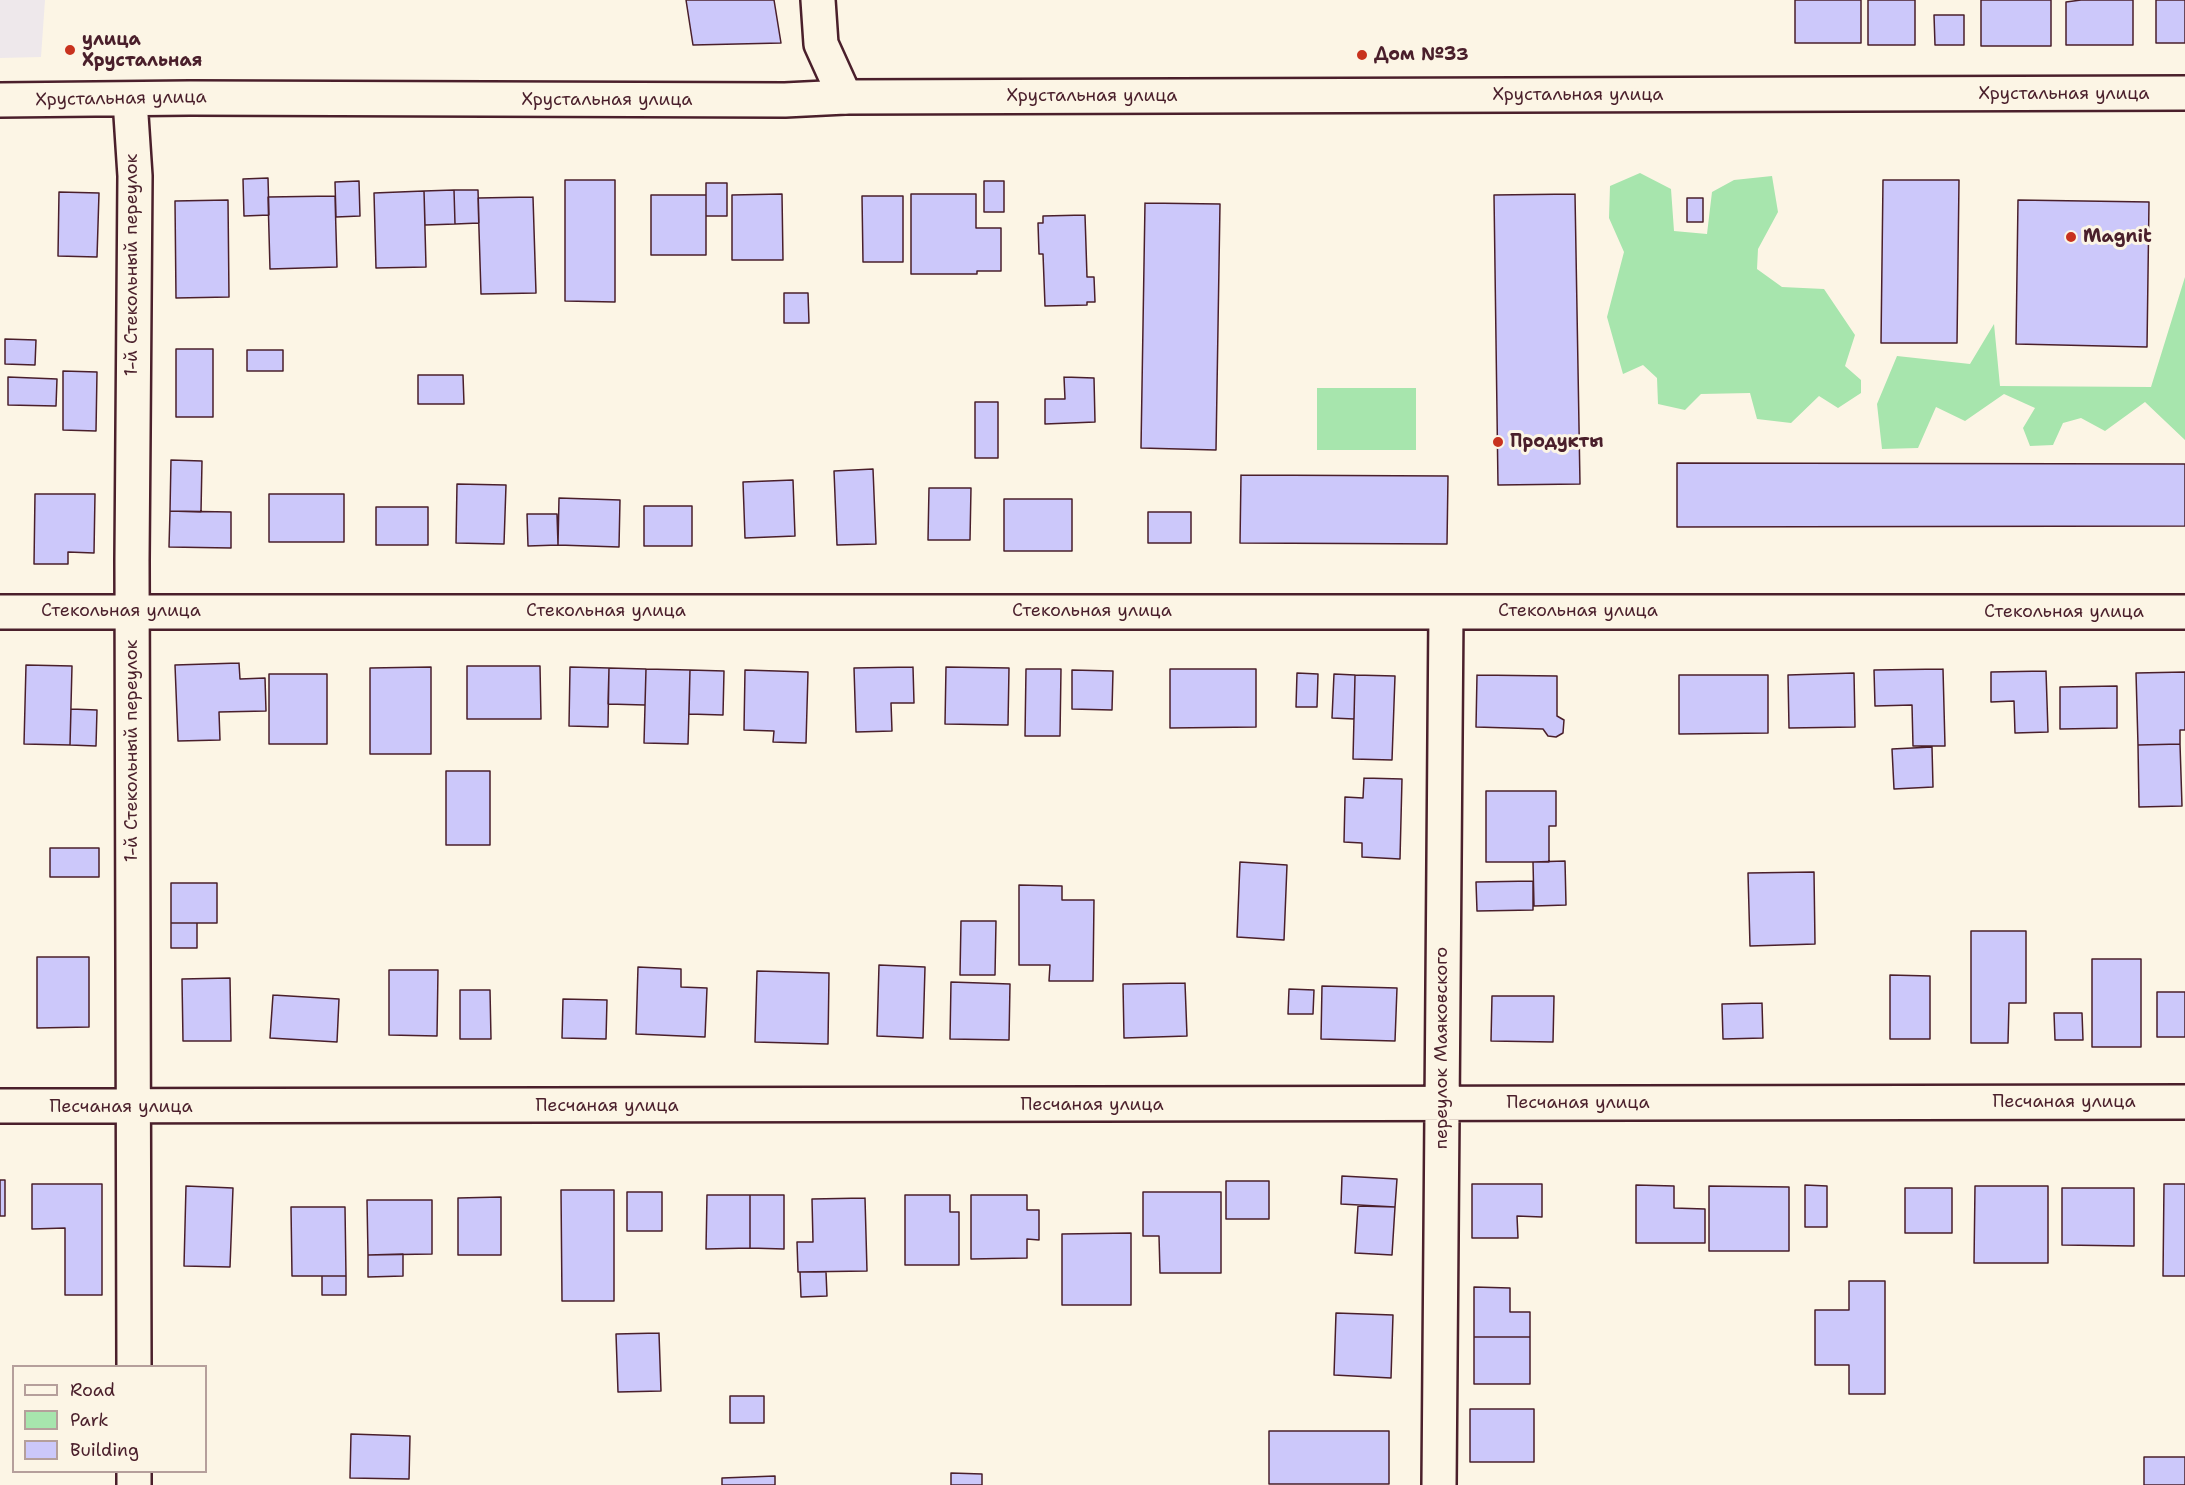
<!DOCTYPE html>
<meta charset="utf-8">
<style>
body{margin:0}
#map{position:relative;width:2185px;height:1485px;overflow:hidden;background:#fcf5e5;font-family:"Shantell Sans",sans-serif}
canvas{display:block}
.legend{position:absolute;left:12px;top:1365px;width:195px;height:108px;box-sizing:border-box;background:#fcf5e5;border:2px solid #b59f9b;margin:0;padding:8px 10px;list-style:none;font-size:18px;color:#4a1f2b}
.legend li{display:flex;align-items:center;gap:12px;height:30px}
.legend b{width:30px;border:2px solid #b59f9b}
</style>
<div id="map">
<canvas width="2185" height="1485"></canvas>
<ul class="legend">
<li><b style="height:8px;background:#fcf5e5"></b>Road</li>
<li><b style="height:16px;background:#a7e5ad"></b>Park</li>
<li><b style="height:16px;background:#ccc8fa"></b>Building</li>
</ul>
</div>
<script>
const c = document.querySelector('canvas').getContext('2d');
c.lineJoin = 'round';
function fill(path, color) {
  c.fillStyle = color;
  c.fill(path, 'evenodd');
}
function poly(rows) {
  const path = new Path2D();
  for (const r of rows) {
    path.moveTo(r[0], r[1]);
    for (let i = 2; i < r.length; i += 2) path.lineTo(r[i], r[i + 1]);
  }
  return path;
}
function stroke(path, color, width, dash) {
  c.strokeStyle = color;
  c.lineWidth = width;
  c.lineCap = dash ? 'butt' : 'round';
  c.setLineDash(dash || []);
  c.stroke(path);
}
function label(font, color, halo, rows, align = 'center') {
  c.font = font + ' "Shantell Sans",sans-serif';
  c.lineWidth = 6;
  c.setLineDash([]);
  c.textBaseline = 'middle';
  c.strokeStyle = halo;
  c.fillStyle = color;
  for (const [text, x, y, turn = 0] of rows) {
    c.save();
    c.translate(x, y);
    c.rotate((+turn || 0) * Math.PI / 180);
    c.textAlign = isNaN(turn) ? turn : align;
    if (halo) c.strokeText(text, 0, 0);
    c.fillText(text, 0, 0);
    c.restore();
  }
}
const built = poly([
 [0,0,45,0,41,57,0,58]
]);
const green = poly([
 [1640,173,1671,189,1674,231,1707,234,1712,192,1734,180,1772,176,1778,212,1758,249,1757,269,1782,287,1824,289,1855,335,1845,366,1861,380,1861,393,1838,408,1819,396,1791,423,1757,419,1750,393,1701,394,1685,410,1658,404,1657,378,1643,365,1623,374,1607,317,1624,252,1609,218,1610,186],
 [2185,277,2185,440,2145,402,2105,431,2081,418,2063,423,2053,445,2030,446,2023,428,2035,408,2004,394,1965,421,1936,407,1918,448,1882,449,1877,404,1897,356,1970,364,1994,324,2000,386,2151,387],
 [1317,388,1416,388,1416,450,1317,450]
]);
const building = poly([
 [686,0,774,0,781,43,693,45,686,0],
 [1795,0,1861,0,1861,43,1795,43,1795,0],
 [1868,0,1915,0,1915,45,1868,45,1868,0],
 [1981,0,2051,0,2051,46,1981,46,1981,0],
 [2081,0,2133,0,2133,45,2066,45,2066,2,2081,0],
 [2156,0,2185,0,2185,43,2156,43,2156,0],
 [1934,15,1964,15,1964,45,1935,45,1934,15],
 [268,178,269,215,244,216,243,179,268,178],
 [565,180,615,180,615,302,565,301,565,180],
 [1883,180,1959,180,1957,343,1881,343,1883,180],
 [359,181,360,216,336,217,335,182,359,181],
 [984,181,1004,181,1004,212,984,212,984,181],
 [706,183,727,183,727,216,706,216,706,183],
 [454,190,455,224,425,225,424,191,454,190],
 [454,190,478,190,479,223,455,224,454,190],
 [424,191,426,267,376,268,374,193,424,191],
 [59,192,99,193,97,257,58,256,59,192],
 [782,194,783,260,732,260,732,195,782,194],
 [911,194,976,194,976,228,1001,228,1001,271,977,271,977,274,911,274,911,194],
 [1575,194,1580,484,1498,485,1494,195,1575,194],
 [651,195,706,195,706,255,651,255,651,195],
 [335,196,337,267,270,269,268,197,335,196],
 [862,196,903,196,903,262,863,262,862,196],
 [533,197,536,293,481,294,478,198,533,197],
 [1687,198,1703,198,1703,222,1687,222,1687,198],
 [228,200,229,297,176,298,175,201,228,200],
 [2018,200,2149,202,2147,347,2016,344,2018,200],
 [1145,203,1220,204,1216,450,1141,448,1145,203],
 [1085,215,1087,277,1094,277,1095,302,1087,302,1087,305,1045,306,1043,254,1039,254,1038,223,1043,223,1043,216,1085,215],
 [784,293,808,293,809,323,784,323,784,293],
 [5,339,36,340,35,365,5,364,5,339],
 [176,349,213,349,213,417,176,417,176,349],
 [247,350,283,350,283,371,247,371,247,350],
 [63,371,97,372,96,431,63,430,63,371],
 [418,375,463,375,464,404,418,404,418,375],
 [8,377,57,379,56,406,8,405,8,377],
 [1064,377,1094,378,1095,422,1045,424,1045,399,1065,399,1064,377],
 [975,402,998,402,998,458,975,458,975,402],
 [171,460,202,461,201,512,170,511,171,460],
 [1677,463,2185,464,2185,526,1677,527,1677,463],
 [873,469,876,544,837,545,834,471,873,469],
 [1241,475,1448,476,1447,544,1240,543,1241,475],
 [793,480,795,536,745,538,743,482,793,480],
 [457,484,506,485,504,544,456,543,457,484],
 [929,488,971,488,970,540,928,540,929,488],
 [35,494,95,494,94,553,68,552,68,564,34,564,35,494],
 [269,494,344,494,344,542,269,542,269,494],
 [559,498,620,500,619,547,558,545,559,498],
 [1004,499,1072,499,1072,551,1004,551,1004,499],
 [644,506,692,506,692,546,644,546,644,506],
 [376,507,428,507,428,545,376,545,376,507],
 [170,511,231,512,231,548,169,547,170,511],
 [1148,512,1191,512,1191,543,1148,543,1148,512],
 [527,514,557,514,558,545,528,546,527,514],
 [239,663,240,679,265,678,266,711,219,712,220,740,178,741,175,665,239,663],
 [26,665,72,666,70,745,24,744,26,665],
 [467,666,540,666,541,719,467,719,467,666],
 [431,667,431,754,370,754,370,668,431,667],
 [570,667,609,668,608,727,569,726,570,667],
 [913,667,914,703,891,703,892,731,856,732,854,668,913,667],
 [946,667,1009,668,1008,725,945,724,946,667],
 [609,668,646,669,645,705,608,704,609,668],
 [646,669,690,670,688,744,644,743,646,669],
 [1026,669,1061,669,1060,736,1025,736,1026,669],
 [1170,669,1256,669,1256,727,1170,728,1170,669],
 [1943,669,1945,746,1913,746,1912,705,1875,706,1874,670,1943,669],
 [690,670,724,671,723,715,689,714,690,670],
 [745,670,808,672,806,743,773,742,774,731,744,730,745,670],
 [1072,670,1113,671,1112,710,1072,709,1072,670],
 [2046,671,2048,732,2015,733,2014,701,1991,702,1991,672,2046,671],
 [2185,672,2185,730,2180,730,2180,744,2138,745,2136,673,2185,672],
 [1297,673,1318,674,1317,707,1296,707,1297,673],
 [1854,673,1855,727,1789,728,1788,675,1854,673],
 [269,674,327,674,327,744,269,744,269,674],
 [1334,674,1355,675,1354,719,1332,718,1334,674],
 [1355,675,1395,676,1392,760,1353,759,1355,675],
 [1477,675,1557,676,1557,716,1564,720,1563,733,1556,737,1548,736,1543,729,1476,727,1477,675],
 [1679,675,1768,675,1768,733,1679,734,1679,675],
 [2117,686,2117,728,2060,729,2060,687,2117,686],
 [71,709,97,710,96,746,70,745,71,709],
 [2180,744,2182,806,2139,807,2138,745,2180,744],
 [1932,747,1933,787,1894,789,1892,749,1932,747],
 [446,771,490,771,490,845,446,845,446,771],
 [1364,778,1402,779,1400,859,1362,857,1362,843,1344,842,1345,797,1363,798,1364,778],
 [1486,791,1556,791,1556,826,1549,826,1549,862,1486,862,1486,791],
 [50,848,99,848,99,877,50,877,50,848],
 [1565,861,1566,905,1534,906,1533,862,1565,861],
 [1240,862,1287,865,1284,940,1237,937,1240,862],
 [1814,872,1815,944,1750,946,1748,873,1814,872],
 [1533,881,1533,910,1477,911,1476,882,1533,881],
 [171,883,217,883,217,923,171,923,171,883],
 [1019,885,1062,886,1062,900,1094,900,1093,981,1049,981,1050,965,1019,965,1019,885],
 [961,921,996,921,995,975,960,975,961,921],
 [171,923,197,923,197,948,171,948,171,923],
 [1971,931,2026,931,2026,1003,2009,1003,2008,1043,1971,1043,1971,931],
 [37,957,89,957,89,1027,37,1028,37,957],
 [2092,959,2141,959,2141,1047,2092,1047,2092,959],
 [879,965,925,967,923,1038,877,1036,879,965],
 [638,967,681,969,681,987,707,988,705,1037,636,1034,638,967],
 [389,970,438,970,437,1036,389,1035,389,970],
 [757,971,829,973,828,1044,755,1042,757,971],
 [1890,975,1930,976,1930,1039,1890,1039,1890,975],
 [230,978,231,1041,183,1041,182,979,230,978],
 [951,982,1010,984,1009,1040,950,1039,951,982],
 [1185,983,1187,1036,1124,1038,1123,984,1185,983],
 [1322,986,1397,988,1395,1041,1321,1039,1322,986],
 [1289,989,1314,990,1313,1014,1288,1014,1289,989],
 [460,990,490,990,491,1039,460,1039,460,990],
 [2157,992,2185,992,2185,1037,2157,1037,2157,992],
 [273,995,339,999,337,1042,270,1038,273,995],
 [1492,996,1554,996,1553,1042,1491,1041,1492,996],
 [563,999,607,1000,606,1039,562,1038,563,999],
 [1762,1003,1763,1038,1723,1039,1722,1004,1762,1003],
 [2054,1013,2082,1013,2083,1040,2055,1040,2054,1013],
 [1342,1176,1397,1179,1395,1207,1341,1204,1342,1176],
 [0,1180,5,1180,5,1216,0,1216,0,1180],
 [1226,1181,1269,1181,1269,1219,1226,1219,1226,1181],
 [32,1184,102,1184,102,1295,65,1295,65,1228,32,1229,32,1184],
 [1472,1184,1542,1184,1542,1217,1517,1216,1518,1238,1472,1238,1472,1184],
 [2164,1184,2185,1184,2185,1276,2163,1276,2164,1184],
 [1636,1185,1674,1186,1674,1208,1705,1209,1705,1243,1636,1243,1636,1185],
 [1805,1185,1827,1186,1827,1227,1805,1227,1805,1185],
 [186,1186,233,1188,230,1267,184,1266,186,1186],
 [1709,1186,1789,1187,1789,1251,1709,1251,1709,1186],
 [1975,1186,2048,1186,2048,1263,1974,1263,1975,1186],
 [1905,1188,1952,1188,1952,1233,1905,1233,1905,1188],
 [2062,1188,2134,1188,2134,1246,2062,1245,2062,1188],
 [561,1190,614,1190,614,1301,562,1301,561,1190],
 [627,1192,662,1192,662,1231,627,1231,627,1192],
 [1143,1192,1221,1192,1221,1273,1160,1273,1159,1236,1143,1236,1143,1192],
 [707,1195,750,1195,750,1248,706,1249,707,1195],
 [750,1195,784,1195,784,1249,750,1248,750,1195],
 [905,1195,950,1195,950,1212,959,1212,959,1265,905,1265,905,1195],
 [971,1195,1027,1195,1027,1210,1039,1210,1039,1240,1027,1239,1027,1258,971,1259,971,1195],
 [501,1197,501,1255,458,1255,458,1198,501,1197],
 [865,1198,867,1271,798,1272,797,1242,813,1242,812,1199,865,1198],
 [367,1200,432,1200,432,1254,368,1255,367,1200],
 [1358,1206,1395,1207,1392,1255,1355,1253,1358,1206],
 [291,1207,345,1207,346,1276,292,1276,291,1207],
 [1131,1233,1131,1305,1062,1305,1062,1234,1131,1233],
 [403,1254,403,1276,368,1277,368,1255,403,1254],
 [800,1272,826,1272,827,1296,801,1297,800,1272],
 [322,1276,346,1276,346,1295,322,1295,322,1276],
 [1849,1281,1885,1281,1885,1394,1849,1394,1849,1365,1815,1365,1815,1310,1849,1310,1849,1281],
 [1474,1287,1510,1288,1510,1312,1530,1312,1530,1337,1474,1337,1474,1287],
 [1336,1313,1393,1315,1391,1378,1334,1375,1336,1313],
 [659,1333,661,1391,618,1392,616,1334,659,1333],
 [1474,1337,1530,1337,1530,1384,1474,1384,1474,1337],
 [730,1396,764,1396,764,1423,730,1423,730,1396],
 [1470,1409,1534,1409,1534,1462,1470,1462,1470,1409],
 [1269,1431,1389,1431,1389,1484,1269,1484,1269,1431],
 [351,1434,410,1436,409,1479,350,1478,351,1434],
 [2144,1457,2185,1457,2185,1485,2144,1485,2144,1457],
 [951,1473,982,1474,982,1485,951,1485,951,1473],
 [775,1476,775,1485,722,1485,722,1478,775,1476]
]);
const street = poly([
 [0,100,190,98,785,100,845,97],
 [130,100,135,176,132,560,134,1366],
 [0,612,2185,612],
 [0,1106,2185,1102],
 [134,1472,134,1485],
 [1439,1485,1446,612]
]);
const secondary = poly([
 [818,0,821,44,845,97,2185,93]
]);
const markers = [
 [70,50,6,"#c8321e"],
 [1362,55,6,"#c8321e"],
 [2071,237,6,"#c8321e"],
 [1498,442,6,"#c8321e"]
];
const poiNames = [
 ["улица",82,40],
 ["Хрустальная",82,61],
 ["Дом №33",1374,55],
 ["Magnit",2083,237],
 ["Продукты",1510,442]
];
const streetNames = [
 ["Хрустальная улица",2064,94],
 ["Хрустальная улица",1578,95],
 ["Хрустальная улица",1092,96],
 ["Хрустальная улица",121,99,-1],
 ["Хрустальная улица",607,100],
 ["1-й Стекольный переулок",132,265,-90],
 ["Стекольная улица",121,611],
 ["Стекольная улица",606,611],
 ["Стекольная улица",1092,611],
 ["Стекольная улица",1578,611],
 ["Стекольная улица",2064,612],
 ["1-й Стекольный переулок",132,751,-90],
 ["переулок Маяковского",1442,1048,-90],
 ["Песчаная улица",2064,1102],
 ["Песчаная улица",1578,1103],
 ["Песчаная улица",1092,1105],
 ["Песчаная улица",607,1106],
 ["Песчаная улица",121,1107]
];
fill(built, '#eee8eb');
fill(green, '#a7e5ad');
fill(building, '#ccc8fa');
stroke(building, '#4a1f2b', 1.5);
stroke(street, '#4a1f2b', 38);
stroke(secondary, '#4a1f2b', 38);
stroke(street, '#fcf5e5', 33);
stroke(secondary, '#fcf5e5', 33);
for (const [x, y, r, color] of markers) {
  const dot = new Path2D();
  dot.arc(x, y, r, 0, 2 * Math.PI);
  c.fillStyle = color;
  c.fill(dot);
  stroke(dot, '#fcf5e5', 2);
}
label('bold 18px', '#4a1f2b', '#fcf5e5', poiNames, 'left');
label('18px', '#4a1f2b', '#fcf5e5', streetNames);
</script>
